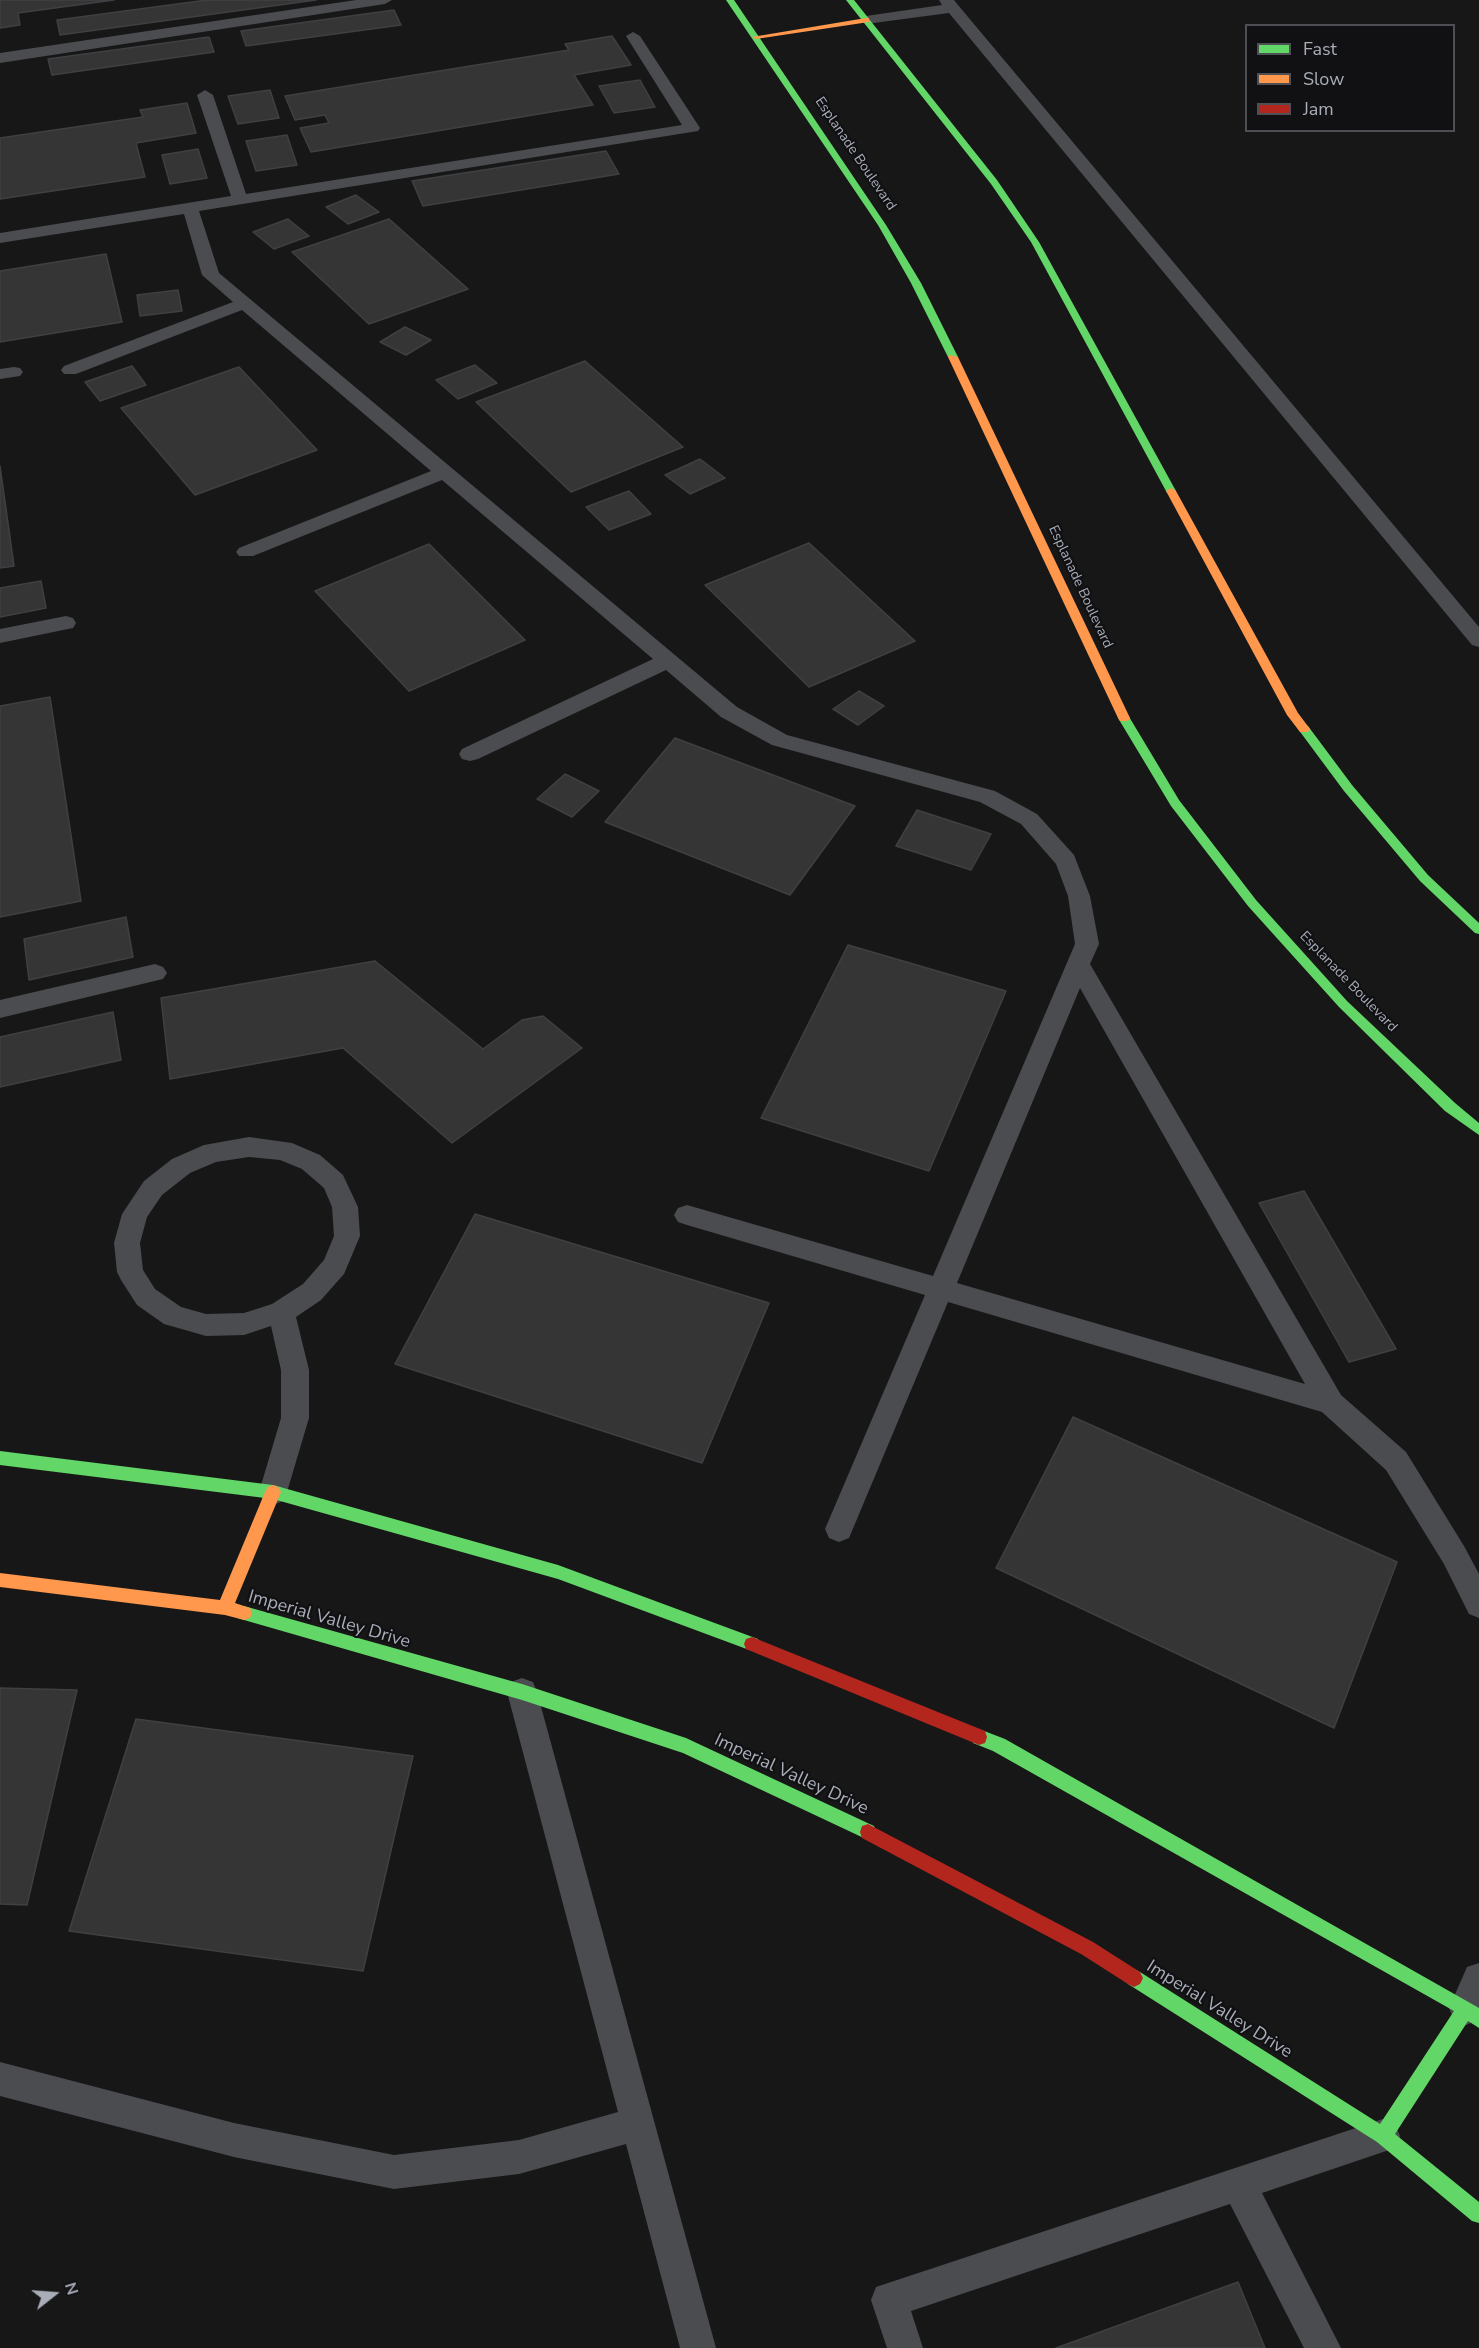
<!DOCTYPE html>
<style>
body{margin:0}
#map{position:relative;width:1479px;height:2348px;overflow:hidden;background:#171717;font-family:"Nunito Sans",sans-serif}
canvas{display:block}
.legend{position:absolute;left:1245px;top:24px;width:210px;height:108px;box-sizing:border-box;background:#111113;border:2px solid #4d4f55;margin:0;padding:8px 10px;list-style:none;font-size:18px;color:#a8adb8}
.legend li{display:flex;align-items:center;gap:12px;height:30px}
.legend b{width:30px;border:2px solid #4d4f55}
.north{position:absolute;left:24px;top:2264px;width:60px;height:60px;-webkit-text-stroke:4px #111113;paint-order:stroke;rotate:73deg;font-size:16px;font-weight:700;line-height:24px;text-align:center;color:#a8adb8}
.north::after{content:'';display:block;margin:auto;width:21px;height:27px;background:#a8adb8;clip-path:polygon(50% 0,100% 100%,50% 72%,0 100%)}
</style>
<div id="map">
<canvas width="1479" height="2348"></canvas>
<ul class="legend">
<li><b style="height:8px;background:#63d668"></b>Fast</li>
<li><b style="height:8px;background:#ff974d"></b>Slow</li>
<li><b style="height:8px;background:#b3261e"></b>Jam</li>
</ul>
<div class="north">N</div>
</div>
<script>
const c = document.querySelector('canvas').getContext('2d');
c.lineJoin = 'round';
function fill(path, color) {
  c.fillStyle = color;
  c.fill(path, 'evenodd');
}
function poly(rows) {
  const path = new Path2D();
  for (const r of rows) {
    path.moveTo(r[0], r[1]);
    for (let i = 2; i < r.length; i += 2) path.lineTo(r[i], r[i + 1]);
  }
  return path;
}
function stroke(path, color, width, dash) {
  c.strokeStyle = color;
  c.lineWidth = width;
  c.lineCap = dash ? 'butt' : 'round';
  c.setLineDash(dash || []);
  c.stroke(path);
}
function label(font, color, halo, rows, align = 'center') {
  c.font = font + ' "Nunito Sans",sans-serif';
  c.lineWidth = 4.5;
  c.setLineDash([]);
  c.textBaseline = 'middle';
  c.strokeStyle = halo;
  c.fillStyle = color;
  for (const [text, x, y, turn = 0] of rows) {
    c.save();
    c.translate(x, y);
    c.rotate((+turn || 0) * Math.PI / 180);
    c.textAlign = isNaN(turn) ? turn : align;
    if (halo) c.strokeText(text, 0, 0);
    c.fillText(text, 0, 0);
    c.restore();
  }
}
const building = poly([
 [0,0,114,0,18,13,20,25,0,28,0,0],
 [207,0,316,0,60,35,57,20,207,0],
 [394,10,401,25,246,46,241,31,394,10],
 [612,36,631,65,574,75,593,105,311,152,300,128,329,123,325,115,295,120,285,96,569,50,565,44,612,36],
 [209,37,214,52,52,75,48,59,209,37],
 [640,80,655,107,614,113,599,86,640,80],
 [270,90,279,118,238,124,228,96,270,90],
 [187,103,196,133,136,143,145,177,0,199,0,138,143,117,140,110,187,103],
 [287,135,297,165,256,171,246,141,287,135],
 [198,149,207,178,170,184,162,155,198,149],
 [606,151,619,174,423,206,412,181,606,151],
 [356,195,379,212,348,224,326,207,356,195],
 [288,219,309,236,274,249,253,232,288,219],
 [389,219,468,289,369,324,292,252,389,219],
 [106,254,122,322,0,342,0,271,106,254],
 [178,290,182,311,140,316,137,295,178,290],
 [405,327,431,340,406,355,380,342,405,327],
 [585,361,683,447,571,492,476,402,585,361],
 [475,365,497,383,458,399,436,380,475,365],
 [132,366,146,385,100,401,85,382,132,366],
 [239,367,317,450,195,495,121,408,239,367],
 [700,459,725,478,690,494,665,475,700,459],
 [0,466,14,566,0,568,0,466],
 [629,491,651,514,609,530,586,507,629,491],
 [809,543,915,641,809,687,705,585,809,543],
 [429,544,525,640,409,691,315,591,429,544],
 [41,581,46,608,0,617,0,588,41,581],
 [859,691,884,706,858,725,833,709,859,691],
 [50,697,81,901,0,917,0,706,50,697],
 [675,738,855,806,790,895,605,822,675,738],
 [565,774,599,791,572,817,537,799,565,774],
 [917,810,991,834,971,870,896,846,917,810],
 [126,917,133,957,29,980,24,939,126,917],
 [848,945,1006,991,929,1171,761,1118,848,945],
 [375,961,483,1049,522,1020,543,1016,582,1048,452,1143,343,1048,170,1079,161,998,375,961],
 [113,1012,121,1060,0,1087,0,1037,113,1012],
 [1304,1191,1396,1349,1349,1362,1259,1203,1304,1191],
 [475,1214,769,1303,702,1463,395,1364,475,1214],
 [1073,1417,1397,1562,1334,1728,996,1568,1073,1417],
 [0,1688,77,1690,27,1905,0,1904,0,1688],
 [136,1719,413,1756,363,1971,69,1931,136,1719],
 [1238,2282,1265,2348,1056,2348,1238,2282]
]);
const lane = poly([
 [356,0,392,0,385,4,0,63,0,53,356,0],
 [939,0,954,0,958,5,1479,627,1479,647,1472,645,949,13,866,24,859,20,866,16,942,5,939,0],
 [633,32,640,36,700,128,698,131,199,211,219,273,737,707,787,735,995,791,1037,814,1074,855,1090,896,1099,944,1090,964,1341,1395,1406,1452,1464,1546,1479,1574,1479,1618,1469,1614,1444,1564,1386,1470,1322,1412,948,1302,849,1538,839,1542,829,1538,825,1529,925,1295,687,1225,678,1222,674,1215,678,1208,687,1205,933,1276,1075,944,1068,896,1056,864,1021,824,980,802,772,745,721,717,666,670,478,759,470,761,462,759,459,754,462,749,653,659,442,480,253,556,239,556,236,552,239,548,431,471,242,310,76,374,64,374,61,370,64,366,233,302,202,275,184,214,0,243,0,233,231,196,197,95,205,90,213,95,246,194,682,125,626,36,633,32],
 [1080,988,1305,1384,957,1283,1080,988],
 [14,367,20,368,23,372,20,376,0,379,0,369,14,367],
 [66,616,73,618,76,623,73,628,0,643,0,629,66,616],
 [155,964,163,967,167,973,163,979,0,1018,0,1000,155,964],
 [249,1137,292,1143,320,1155,343,1175,358,1207,360,1236,344,1274,321,1300,296,1317,309,1370,309,1418,287,1492,283,1501,273,1505,263,1501,259,1492,281,1418,281,1370,271,1326,244,1335,206,1336,164,1324,137,1305,121,1280,117,1272,114,1243,122,1214,144,1181,172,1159,204,1145,249,1137],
 [249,1157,280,1160,302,1169,324,1188,332,1207,334,1236,324,1260,303,1284,272,1304,244,1313,206,1314,181,1307,155,1289,143,1270,140,1243,147,1217,162,1195,190,1173,216,1162,249,1157],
 [522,1678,533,1682,537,1692,716,2348,680,2348,626,2144,519,2174,394,2189,234,2157,0,2096,0,2062,234,2123,394,2155,519,2140,618,2112,507,1692,511,1682,522,1678],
 [1479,1963,1479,2017,1478,2020,1466,2025,1454,2020,1449,2008,1467,1967,1479,1963],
 [1383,2119,1395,2124,1400,2136,1395,2148,1262,2193,1341,2348,1304,2348,1230,2204,911,2311,923,2348,887,2348,871,2300,876,2287,1383,2119]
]);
const fast = poly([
 [726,0,734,0,886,225,921,283,958,357,956,359,948,357,911,283,878,225,726,0],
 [846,0,854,0,997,180,1039,242,1176,491,1175,493,1167,493,1166,491,1031,242,991,184,846,0],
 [1124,714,1128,715,1179,800,1256,900,1347,1001,1455,1103,1479,1123,1479,1135,1445,1111,1339,1007,1248,906,1171,806,1118,718,1124,714],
 [1304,725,1308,726,1352,785,1428,875,1479,923,1479,934,1475,933,1420,881,1344,791,1298,729,1304,725],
 [0,1451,273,1485,558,1565,758,1639,760,1644,758,1649,752,1651,558,1579,273,1499,0,1465,0,1451],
 [244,1606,522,1684,686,1738,874,1826,876,1832,874,1838,868,1840,683,1753,522,1700,244,1620,238,1618,236,1613,238,1608,244,1606],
 [979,1729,1005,1739,1479,2008,1479,2028,1468,2021,1395,2134,1479,2202,1479,2223,1472,2221,1377,2142,1128,1984,1125,1978,1128,1972,1134,1969,1140,1972,1380,2124,1454,2011,993,1751,973,1743,971,1737,973,1731,979,1729]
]);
const slow = poly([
 [866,18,869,18,869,22,756,39,752,37,866,18],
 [950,355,958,357,1130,718,1128,721,1120,721,1118,718,948,357,950,355],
 [1171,488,1176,491,1298,713,1310,729,1308,732,1300,732,1287,715,1166,491,1171,488],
 [273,1485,278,1487,281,1492,235,1603,250,1608,252,1613,250,1618,244,1620,225,1615,0,1587,0,1573,220,1600,265,1492,268,1487,273,1485]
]);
const jam = poly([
 [752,1637,985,1731,987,1737,985,1743,979,1745,746,1649,744,1644,746,1639,752,1637],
 [868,1824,1093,1942,1140,1972,1143,1978,1140,1984,1134,1987,1128,1984,1081,1954,862,1838,860,1832,862,1826,868,1824]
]);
const farStreetnames = [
 ["Esplanade Boulevard",855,154,56],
 ["Esplanade Boulevard",1080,587,65],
 ["Esplanade Boulevard",1348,982,46]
];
const nearStreetnames = [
 ["Imperial Valley Drive",329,1620,16],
 ["Imperial Valley Drive",791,1775,25],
 ["Imperial Valley Drive",1219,2010,32]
];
fill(building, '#353536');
stroke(building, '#3f4043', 1.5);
fill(lane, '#4b4c50');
fill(fast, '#63d668');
fill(slow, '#ff974d');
fill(jam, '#b3261e');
label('14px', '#a8adb8', '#111113', farStreetnames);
label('18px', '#a8adb8', '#111113', nearStreetnames);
</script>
